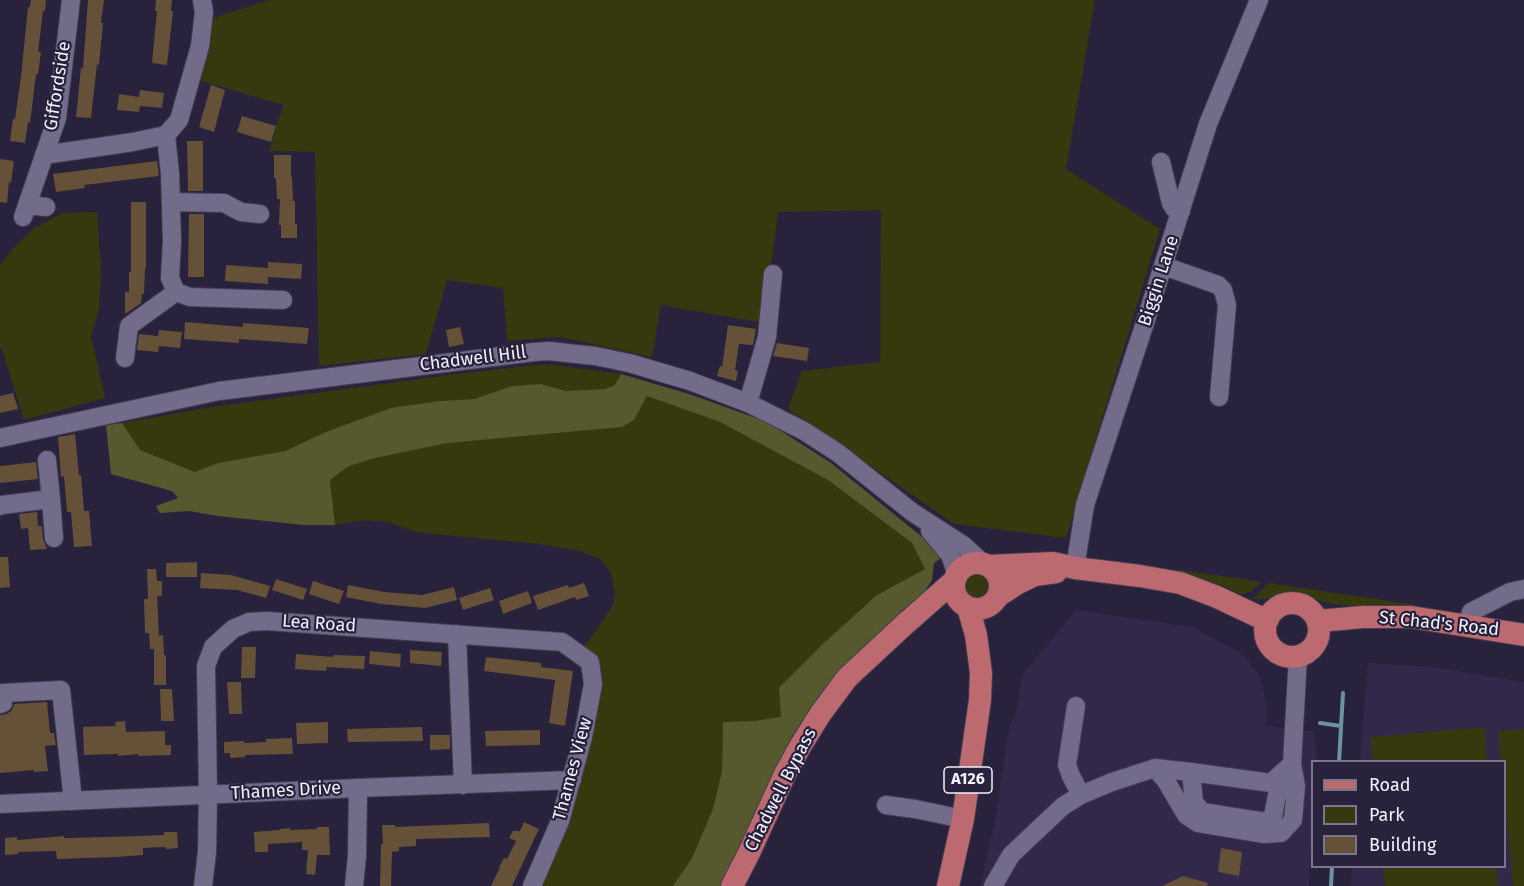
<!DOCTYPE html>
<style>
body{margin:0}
#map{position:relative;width:1524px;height:886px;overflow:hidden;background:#29223c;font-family:"Fira Sans",sans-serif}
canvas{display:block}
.legend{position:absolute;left:1311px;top:760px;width:195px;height:108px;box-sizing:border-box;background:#29223c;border:2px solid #7a758a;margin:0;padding:8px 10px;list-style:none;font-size:18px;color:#f3f1ff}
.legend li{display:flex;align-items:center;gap:12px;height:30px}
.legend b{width:30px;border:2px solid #7a758a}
</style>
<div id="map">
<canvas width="1524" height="886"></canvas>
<ul class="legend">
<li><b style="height:8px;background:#bc6a6f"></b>Road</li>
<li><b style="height:16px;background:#36390e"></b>Park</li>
<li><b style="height:16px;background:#655137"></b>Building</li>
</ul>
</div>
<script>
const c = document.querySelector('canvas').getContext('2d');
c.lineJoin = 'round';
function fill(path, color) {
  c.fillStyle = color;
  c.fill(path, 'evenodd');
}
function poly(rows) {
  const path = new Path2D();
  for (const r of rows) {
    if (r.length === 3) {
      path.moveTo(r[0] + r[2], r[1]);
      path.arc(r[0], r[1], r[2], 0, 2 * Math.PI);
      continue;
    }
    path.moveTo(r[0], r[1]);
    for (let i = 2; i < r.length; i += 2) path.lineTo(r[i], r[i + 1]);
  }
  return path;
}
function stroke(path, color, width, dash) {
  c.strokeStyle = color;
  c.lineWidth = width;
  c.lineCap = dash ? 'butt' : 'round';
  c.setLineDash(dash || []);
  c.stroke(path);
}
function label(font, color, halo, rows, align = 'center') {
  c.font = font + ' "Fira Sans",sans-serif';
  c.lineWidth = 4.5;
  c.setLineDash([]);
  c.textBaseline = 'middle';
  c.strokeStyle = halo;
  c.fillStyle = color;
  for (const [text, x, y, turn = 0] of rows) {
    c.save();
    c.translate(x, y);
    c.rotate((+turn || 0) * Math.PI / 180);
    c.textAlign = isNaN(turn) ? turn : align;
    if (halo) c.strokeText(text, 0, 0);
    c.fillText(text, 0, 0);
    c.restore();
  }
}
const built = poly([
 [1076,610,1192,627,1241,653,1261,678,1266,705,1266,726,1314,731,1317,761,1312,762,1312,834,1309,886,980,886,994,827,1008,732,1017,709,1022,675],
 [1368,663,1433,667,1524,682,1524,886,1351,886,1352,867,1504,866,1504,762,1360,761]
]);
const green = poly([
 [270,0,1095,0,1066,169,1160,229,1066,538,954,524,788,409,802,371,880,362,881,210,778,212,764,323,661,305,652,357,560,337,507,341,503,288,447,280,426,354,319,366,315,152,269,151,283,105,198,80,213,18],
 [97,212,101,268,99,310,91,336,105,398,24,420,2,349,0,348,0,265,12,250,34,228,63,213],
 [546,364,621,374,615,385,605,389,566,391,541,384,512,386,474,399,440,401,326,432,285,451,218,463,195,472,140,450,122,423,218,406,473,372],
 [647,396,720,422,828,480,912,543,925,569,877,595,825,642,780,688,781,717,754,721,723,723,722,771,713,809,692,858,673,886,536,886,593,684,578,653,596,631,613,605,615,592,611,573,600,559,580,551,540,544,432,534,417,532,388,522,364,520,335,525,330,480,349,466,375,458,448,443,622,427,634,420],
 [1172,569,1250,580,1259,582,1260,584,1250,592,1241,595,1226,587,1206,580,1173,573],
 [977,586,13],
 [1269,583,1415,605,1417,607,1416,609,1390,605,1351,606,1339,605,1323,602,1296,591,1283,593,1269,599,1253,599],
 [1484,727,1487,761,1373,761,1371,737],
 [1524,729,1524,886,1513,886,1505,797,1504,762,1501,761,1498,731],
 [1383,867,1496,867,1498,886,1385,886]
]);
const forest = poly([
 [621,374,689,394,767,422,831,463,932,545,941,558,934,563,932,580,923,594,901,611,904,618,844,669,816,700,791,738,721,886,673,886,692,858,713,809,722,771,723,722,754,721,781,717,779,688,825,642,877,595,925,569,912,543,828,480,720,422,647,396,634,420,622,427,448,443,375,458,349,466,330,480,335,525,304,525,218,516,189,511,160,513,156,506,178,498,172,491,111,474,106,425,122,423,140,450,195,472,218,463,285,451,326,432,391,408,440,401,474,399,512,386,541,384,566,391,605,389,615,385]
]);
const stream = poly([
 [1320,723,1341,726],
 [1339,762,1343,693],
 [1331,886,1332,866]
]);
const building = poly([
 [31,0,46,0,45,11,43,11,38,51,41,52,38,74,36,74,30,123,28,122,25,143,10,141,13,119,15,119,21,77,28,7,30,7],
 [88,0,104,0,101,23,103,23,99,65,97,64,91,118,76,117,81,68,83,68],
 [156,0,172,0,171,11,173,11,167,65,152,63,157,11,155,11],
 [211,85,225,90,214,132,199,127],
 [140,90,164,93,162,108,140,106,139,112,117,110,119,94,139,97],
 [242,116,276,126,271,142,237,132],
 [187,141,203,141,203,191,188,191],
 [274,155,291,155,291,177,292,177,293,201,295,201,295,224,297,224,297,238,281,238,281,225,279,225,280,199,277,199,276,178,274,178],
 [0,159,14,161,11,183,9,182,7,203,0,202],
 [157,161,159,176,84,185,85,188,56,192,53,174],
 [131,202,146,202,146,268,145,268,144,294,142,294,141,303,125,314,125,292,129,292,129,272,131,272],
 [189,214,204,214,204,277,188,277],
 [268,262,302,264,301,279,268,277,268,284,225,281,226,265,268,268],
 [185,322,243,327,243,323,309,328,307,344,239,339,239,343,184,339],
 [728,325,756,329,753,345,739,344,735,370,738,371,736,381,717,376,720,366,722,367],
 [460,327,464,344,449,347,446,330],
 [159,330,182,332,180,348,159,346,158,352,137,350,139,334,158,336],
 [777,343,809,348,807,361,773,356],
 [13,393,18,409,0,413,0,396],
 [75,434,79,475,81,475,84,511,89,511,92,546,74,547,71,512,67,512,64,476,61,477,58,437],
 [36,462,38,479,0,483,0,466],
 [37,512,38,526,42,526,43,539,47,549,30,550,28,528,21,529,19,514],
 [0,557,8,557,10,587,0,588],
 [197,562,197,577,166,577,166,563],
 [147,569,156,569,157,581,162,581,162,596,157,596,159,636,163,635,164,655,166,655,166,685,154,685,154,649,150,649,149,633,145,633,144,599,148,599],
 [201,573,231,575,270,586,266,598,237,590,200,588],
 [276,579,307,589,303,600,272,590],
 [313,581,344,591,339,604,309,594],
 [584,583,589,596,576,600,575,597,538,610,533,596,568,585,569,588],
 [348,585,384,592,422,595,454,587,457,600,425,608,381,604,346,597],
 [490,588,494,600,463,610,459,598],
 [528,591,532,603,503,614,499,601],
 [242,647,256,647,255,678,241,678],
 [410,650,442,652,441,666,410,663],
 [370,651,401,654,400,667,369,664],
 [296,654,333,657,333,655,365,656,364,669,327,667,326,671,295,669],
 [486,657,541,663,541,667,573,671,565,726,549,723,555,680,484,671],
 [227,682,241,682,242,714,229,714],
 [160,689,172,689,174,721,161,721],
 [47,702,50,733,54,733,56,745,45,746,48,771,34,772,34,770,0,773,0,715,7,714,12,710,14,704],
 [125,721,126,732,165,731,165,745,171,745,171,755,138,756,138,754,118,756,118,754,84,755,83,727,116,726,115,722],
 [328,722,328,743,297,744,296,723],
 [422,727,423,741,348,742,347,729],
 [540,730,540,745,486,746,485,731],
 [430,735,450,735,450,749,430,750],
 [292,738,293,754,245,755,245,757,230,758,230,753,224,753,224,742,244,741,244,743,266,742,266,739],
 [524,822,539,829,512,886,491,886,500,867,499,867,504,858,507,859,516,841,509,838,513,831,520,831],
 [489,823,490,837,416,839,416,846,399,847,399,851,392,852,391,886,380,886,381,844,383,844,382,825,395,825,395,827],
 [317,827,329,827,330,855,317,855,315,875,306,874,308,850,302,850,302,842,268,844,268,852,255,852,254,832,280,830,280,829,290,828,290,830,317,829],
 [164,832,177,832,178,848,166,849,165,847,143,848,143,855,116,857,57,859,56,851,18,852,18,854,5,855,5,838,17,837,17,840,64,836,64,838,70,838,143,836,164,835],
 [1221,848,1242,852,1239,876,1218,872],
 [1183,876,1208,883,1207,886,1162,886]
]);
const minor = poly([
 [166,135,170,174,172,241,170,278,176,292,190,297,283,300],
 [44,155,133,142,166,135,179,120,200,46,204,12,202,0],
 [1161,162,1171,203,1174,208,1181,211],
 [171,202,224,203,241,212,260,214],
 [27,205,46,207],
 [23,217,57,118,71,0],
 [1164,266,1218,285,1223,290,1227,305,1219,397],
 [125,358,129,326,176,292],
 [748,403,767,337,773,274],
 [0,438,219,391,534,352,549,351,595,356,629,363,690,381,748,403,804,431,838,453,912,512,963,545,984,564],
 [51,499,54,538],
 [0,506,2,505,51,499,47,460],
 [930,531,950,555,957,575],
 [1075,568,1085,505,1143,329,1208,124,1259,0],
 [1467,625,1471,612,1510,592,1524,589],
 [457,634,463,785],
 [0,704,3,703,3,693,61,690,73,801],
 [1076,706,1067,765,1071,776,1081,795],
 [1292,764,1278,790,1273,816,1266,822,1202,812,1194,802,1191,772,1271,783,1292,764],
 [1155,768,1166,781,1186,815,1198,823,1264,834,1281,833,1293,820,1296,786,1292,764,1298,656],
 [0,804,358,788,572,780],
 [886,805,915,809,963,819],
 [203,886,207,852,208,795,206,666,213,647,233,629,249,622,267,621,562,642,590,662,593,684,583,737,560,821,532,886],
 [354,886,357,856,358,788],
 [993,886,1011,855,1063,806,1081,795,1112,782,1155,768,1191,772]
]);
const major = poly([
 [977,586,23],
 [989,566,1053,563,1075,568,1140,576,1180,583,1217,597,1257,616,1268,619],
 [998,596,1018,583,1035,575,1056,572],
 [1292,630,27],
 [1318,621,1363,617,1411,617,1524,635],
 [732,886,749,853,785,774,801,745,821,713,847,678,904,625,955,580],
 [948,886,963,819,980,700,981,673,976,635,968,607]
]);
const shields = [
 [968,780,48]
];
const shieldNames = [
 ["A126",968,780]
];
const streetNames = [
 ["Giffordside",58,86,-81],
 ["Biggin Lane",1159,281,-72],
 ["Chadwell Hill",473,359,-7],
 ["Lea Road",319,624,4],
 ["St Chad's Road",1439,624,6],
 ["Thames View",573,769,-75],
 ["Chadwell Bypass",781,790,-63],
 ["Thames Drive",286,791,-3]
];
fill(built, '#32294a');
fill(green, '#36390e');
fill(forest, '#56592e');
stroke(stream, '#6d92a3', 4);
fill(building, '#655137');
stroke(minor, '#443e53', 20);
stroke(major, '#443e53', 24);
stroke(minor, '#726b8a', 18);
stroke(major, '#bc6a6f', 22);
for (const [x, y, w] of shields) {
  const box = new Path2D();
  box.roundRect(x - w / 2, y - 13, w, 26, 4.5);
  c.fillStyle = '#29223c';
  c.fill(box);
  stroke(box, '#f3f1ff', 1.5);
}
label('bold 16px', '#f3f1ff', null, shieldNames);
label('18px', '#f3f1ff', '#29223c', streetNames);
</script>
